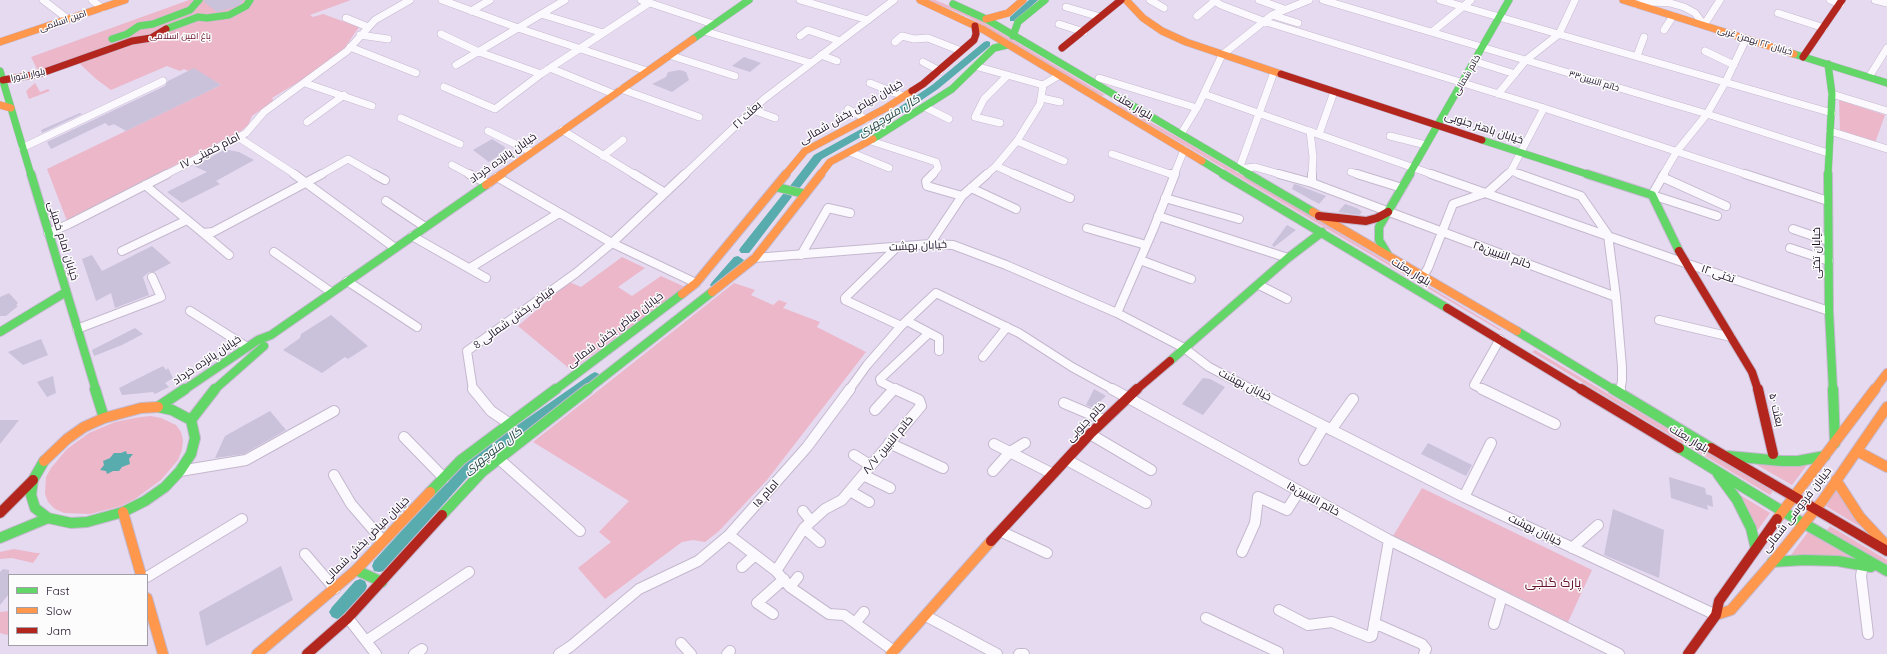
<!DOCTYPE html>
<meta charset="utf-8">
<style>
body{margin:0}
#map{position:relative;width:1887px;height:654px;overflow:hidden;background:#e6daf1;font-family:Quicksand,sans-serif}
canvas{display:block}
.legend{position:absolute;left:8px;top:574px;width:140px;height:72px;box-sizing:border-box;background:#fcfcfc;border:1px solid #a39da7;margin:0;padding:5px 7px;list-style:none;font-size:12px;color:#1d0f27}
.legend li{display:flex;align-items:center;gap:8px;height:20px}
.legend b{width:20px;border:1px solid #a39da7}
</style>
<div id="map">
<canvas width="1887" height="654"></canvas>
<ul class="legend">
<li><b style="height:5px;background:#63d668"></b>Fast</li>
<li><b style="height:5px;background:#ff974d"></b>Slow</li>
<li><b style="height:5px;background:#b3261e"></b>Jam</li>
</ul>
</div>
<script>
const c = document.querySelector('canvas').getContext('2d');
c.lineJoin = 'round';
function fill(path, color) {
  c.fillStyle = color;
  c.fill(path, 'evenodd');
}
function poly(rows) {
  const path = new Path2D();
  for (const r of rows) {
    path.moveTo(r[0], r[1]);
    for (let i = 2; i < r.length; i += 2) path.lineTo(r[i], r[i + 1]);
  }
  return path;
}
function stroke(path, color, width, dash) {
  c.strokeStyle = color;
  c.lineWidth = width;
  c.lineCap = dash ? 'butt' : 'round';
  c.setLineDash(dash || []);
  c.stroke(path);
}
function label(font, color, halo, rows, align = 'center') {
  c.font = font + ' Quicksand,Cairo,sans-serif';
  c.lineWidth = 3;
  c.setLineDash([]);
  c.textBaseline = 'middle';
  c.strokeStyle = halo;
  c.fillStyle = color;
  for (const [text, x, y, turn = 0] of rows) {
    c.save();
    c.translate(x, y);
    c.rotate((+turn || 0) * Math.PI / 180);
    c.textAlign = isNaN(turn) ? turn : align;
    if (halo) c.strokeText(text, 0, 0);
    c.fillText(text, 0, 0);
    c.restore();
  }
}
const green = poly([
 [189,0,351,0,310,15,313,17,323,14,359,27,344,49,310,75,272,98,274,101,252,116,248,125,241,131,67,221,47,169,221,85,194,69,188,71,184,69,180,71,167,66,111,90,96,79,79,63,41,77,31,57],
 [928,0,935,0,971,15,1105,95,1102,96,1079,84,968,17],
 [35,83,40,92,48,89,50,91,29,99,26,91],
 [1839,100,1885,115,1875,143,1840,131],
 [1119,105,1181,139,1502,330,1499,330,1118,106],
 [622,257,645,268,618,287,632,296,661,276,685,287,571,370,518,326,569,282,581,287],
 [734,283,755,290,751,295,773,305,779,300,787,303,783,308,820,322,817,327,866,352,767,480,719,531,705,542,693,540,682,542,605,599,578,568,611,542,599,532,629,501,533,442],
 [1535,350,1625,404,1773,491,1770,495,1532,352],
 [151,416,161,418,176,425,181,432,183,440,182,450,178,460,161,480,135,499,121,506,90,514,64,513,55,509,48,502,45,494,46,477,51,468,67,449,89,433,115,422,140,417],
 [1750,461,1807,465,1792,485],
 [1422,488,1592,570,1568,622,1393,536],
 [1836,491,1872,534,1826,506],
 [1737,493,1770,513,1757,531],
 [1830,526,1887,560,1887,565,1827,530],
 [1808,532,1852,558,1791,555],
 [14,549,36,553,40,553,33,563,12,558,0,559,0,552],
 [9,611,9,635,3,634,0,633,0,612]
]);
const water = poly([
 [126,451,127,454,133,454,129,459,130,464,122,467,119,471,113,471,107,474,106,471,100,470,104,465,103,461,110,458,114,453,121,453]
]);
const canal = poly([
 [1029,0,1038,0,1016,21,1010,21,1010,17,1029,0],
 [987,41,990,42,990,46,938,89,898,116,822,159,798,190,790,190,789,188,790,186,814,155,892,112,932,85,984,42,987,41],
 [787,193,792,196,791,198,749,253,741,253,739,250,741,247,783,194,787,193],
 [738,256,744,260,742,263,720,288,712,288,710,285,712,282,734,257,738,256],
 [595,372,599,374,601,377,599,380,473,471,384,571,379,572,374,571,372,566,374,561,463,463,591,374,595,372],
 [360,579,365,581,367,586,365,591,342,617,337,619,332,617,329,612,332,607,355,581,360,579]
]);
const building = poly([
 [205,0,243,0,242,3,235,7,217,12,204,2],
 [744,57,761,63,750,72,732,66],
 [194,68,221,85,126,131,114,124,109,126,105,123,51,149,47,142,165,86,168,81],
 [680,70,686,72,689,80,672,92,652,84,666,77,668,72],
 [80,113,82,114,42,133,41,130],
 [492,139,505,147,504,152,489,162,473,150],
 [228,150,239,152,254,160,216,181,220,184,182,203,167,192,207,172,194,166,222,151],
 [1294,184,1298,185,1326,196,1319,204,1292,189],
 [1345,204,1357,208,1362,212,1359,215,1338,212],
 [1287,225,1296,230,1274,247,1272,245],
 [152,246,171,263,154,272,149,272,143,277,149,295,115,308,111,293,96,301,82,259,92,255,102,271],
 [9,293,18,303,16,305,18,306,6,316,0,316,0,297],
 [331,315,368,346,348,359,345,357,322,373,283,350,300,338,301,334],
 [135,328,143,334,122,345,94,356,92,350],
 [41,339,48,355,23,365,8,352],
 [163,366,166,370,168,368,173,378,165,383,169,387,155,394,153,392,122,395,119,388],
 [53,376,56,393,47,397,37,382],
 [1203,378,1210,379,1225,387,1203,415,1182,404],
 [1094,389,1106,396,1093,408,1086,405],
 [270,411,286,430,244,454,215,458,225,436],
 [0,420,19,420,0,444],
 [1428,443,1472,465,1466,476,1421,454],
 [1669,477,1705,488,1706,494,1712,496,1713,507,1707,505,1708,510,1671,498],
 [1613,509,1664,530,1659,578,1604,555],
 [281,566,293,600,206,646,199,612],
 [3,569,9,570,9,594,0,605,0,572]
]);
const streetFar2 = poly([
 [43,0,68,19],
 [92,0,102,8],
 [442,0,518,28,565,0],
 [641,0,713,24],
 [800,0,868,20],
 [1150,0,1164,8],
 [1213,0,1221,5,1263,21,1544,108,1748,175],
 [1259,0,1284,9],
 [1323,0,1707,114,1828,153],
 [1440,0,1832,113],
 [1830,0,1841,4],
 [1875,0,1887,3],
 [1636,4,1654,2,1670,3,1684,7,1695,13,1704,25,1720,0],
 [1066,7,1100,17],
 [471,11,490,0],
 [1778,13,1824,28],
 [541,14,603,33],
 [1272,15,1298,23],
 [1197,16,1216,0],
 [346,18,368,27],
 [1059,24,1084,32],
 [1664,30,1673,16],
 [704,31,811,63],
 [1432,32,1471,0],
 [441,34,479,52,541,74],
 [360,35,388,39],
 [800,36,808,30,840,41],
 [895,42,902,36,914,39,928,38,961,51],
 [350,47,416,73],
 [1705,51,1734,65],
 [669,55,735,76],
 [821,55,837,61],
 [1637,56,1644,37],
 [1474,61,1515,74],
 [923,62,940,71],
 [456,65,518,28,647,71],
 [975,66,1043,85],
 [550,68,614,94],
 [1869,77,1887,48],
 [1099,78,1197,108],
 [305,83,372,106],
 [870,83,903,96],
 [1043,85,1058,76],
 [444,87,495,109,541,74,649,3],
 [621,89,699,117],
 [1204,94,1434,175],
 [1498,94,1526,60,1559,34,1575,0],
 [1832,94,1887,111],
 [1042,98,1060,102],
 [925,107,949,119],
 [848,109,866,119],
 [753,110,775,118],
 [401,118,460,144],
 [307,122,344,95],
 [1000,123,975,117,984,99,1007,76],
 [562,130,635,175],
 [488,131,532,152],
 [1310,131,1313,157,1312,175],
 [1830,131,1887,149],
 [1181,134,1198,106,1222,55,1272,15,1309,0],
 [1319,134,1334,92],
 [1390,136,1426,145],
 [238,137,296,175],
 [871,141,936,162,938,168,932,175],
 [1017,141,1064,161],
 [22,148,163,81],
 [850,152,889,168],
 [1112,154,1173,175],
 [603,156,623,140],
 [452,165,471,175],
 [996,166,1016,175],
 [1239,169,1255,167,1283,175],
 [1239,169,1274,72],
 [1511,171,1522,175],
 [1351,172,1360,175],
 [165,175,246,133,264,112,347,51,375,20,410,0],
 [320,175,348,159,376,175],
 [684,175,764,99,894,0],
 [986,175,996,166,1017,141,1040,104,1043,85],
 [1174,175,1184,150],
 [1507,175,1511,171,1544,108],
 [1663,175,1677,151,1707,114,1726,81,1746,39]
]);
const streetFar1 = poly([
 [294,174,395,248],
 [374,174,385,180],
 [469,174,488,184],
 [634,174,665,193],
 [933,174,926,181,927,186,962,196],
 [1014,174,1070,198],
 [1171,174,1174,175],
 [1279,174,1312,183,1616,297],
 [1357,174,1402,188],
 [1431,174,1685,263,1829,311],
 [1519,174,1581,196,1608,235,1616,297,1622,367,1622,381,1620,390],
 [1664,174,1652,195,1717,216],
 [1745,174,1828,201],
 [497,177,612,243,696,283],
 [1662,177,1726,206],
 [1312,183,1312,174],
 [145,185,203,233,213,232,322,174],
 [971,188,1016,209],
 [1165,198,1239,219],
 [386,201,425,227],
 [1158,216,1288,258],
 [1087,228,1146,245],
 [1793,229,1828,241],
 [48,233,69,224,167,174],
 [203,233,229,255],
 [412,236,486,278],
 [930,244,962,196,987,174],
 [897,247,845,298,845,300,901,326],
 [1790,248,1829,261],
 [122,251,187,220],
 [274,252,331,292],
 [801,255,828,208,850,213],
 [755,258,930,244,953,245,1006,265,1117,313,1184,348,1209,367,1253,390],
 [1140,260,1191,279],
 [470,268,559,213],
 [1423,276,1428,268,1453,204,1488,192,1508,174],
 [347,281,417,327],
 [1259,285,1287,299],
 [190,311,247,347],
 [1117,313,1153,230,1175,174],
 [1659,320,1731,337],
 [907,321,939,338,939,351],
 [77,329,161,297,152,277],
 [983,357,1007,327],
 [473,390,467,351,576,273,612,243,685,174],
 [849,390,867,365,901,326,936,293,1019,333,1072,367,1114,390],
 [893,390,895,388],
 [897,390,881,382,880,379,929,333],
 [1484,390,1474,385,1500,339]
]);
const street = poly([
 [473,389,491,411,510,424],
 [1112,389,1389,540,1619,654],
 [1251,389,1464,497,1716,615],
 [1482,389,1555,424],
 [1619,392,1620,389],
 [1064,403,1104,420],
 [875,410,894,389],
 [1331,430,1353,399],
 [1090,434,1151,470],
 [404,437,444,478],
 [889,443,943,468],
 [994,444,1053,474],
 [854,455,870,465],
 [499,459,580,531],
 [1067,460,1146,503],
 [1304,460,1324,426],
 [180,471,246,460,334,411],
 [993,471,1010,452,1025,443],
 [334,475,351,504,383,541],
 [863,475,890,488],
 [850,491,869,502],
 [1464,497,1491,443],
 [803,511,811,521],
 [804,528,820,542],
 [1000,531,1047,553],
 [729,535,776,571,790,587,829,614,844,615,894,651],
 [1572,548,1598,525],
 [1242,552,1255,523,1258,497,1287,510,1299,491],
 [305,554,335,589],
 [1863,565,1861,576,1868,634],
 [742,567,755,555],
 [776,571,804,528,825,509,842,500,921,406,919,400,895,389],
 [147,577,242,519],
 [790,587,798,577],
 [1279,610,1308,625,1332,622,1369,637,1372,636,1389,540],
 [773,614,757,603,784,579],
 [926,616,997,654],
 [348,618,376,654],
 [1206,618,1278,652,1278,654],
 [855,623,864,612],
 [1374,623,1422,644,1426,649,1424,654],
 [1494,624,1502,596],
 [366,641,469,572],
 [681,643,691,654],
 [414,654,422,649],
 [559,654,571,646,639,589,698,561,729,535,807,447,850,389],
 [727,654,730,651],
 [1019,654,1024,654]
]);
const fastFar2 = poly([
 [953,4,986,19,1250,175],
 [166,29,198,17,207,18,229,15,246,6,250,0],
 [1013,36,1018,22,1045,0],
 [112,39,127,34,139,26,153,24,190,10,199,0],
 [693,39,749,0],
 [1794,54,1887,83],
 [1828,64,1832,94,1828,175],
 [0,71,31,175],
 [873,139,952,89,994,48,1007,45],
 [1482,140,1590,175],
 [1202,161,1225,175],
 [1409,175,1509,0]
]);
const fastFar1 = poly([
 [31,174,96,390],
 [1223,174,1447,308],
 [1248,174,1313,212],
 [1587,174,1652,195,1679,251],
 [1828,174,1829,311,1833,390],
 [776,187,805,194],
 [1388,255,1379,240,1379,227,1410,174],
 [1517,331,1614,390],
 [0,332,66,292],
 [1170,361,1288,258,1322,232],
 [184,390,258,340,271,335,486,185],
 [214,390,264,346],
 [555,390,682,294],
 [587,390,712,292]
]);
const fast = poly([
 [95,389,104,418],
 [1613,389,1711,448],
 [1833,389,1835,443],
 [158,407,185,389],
 [191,420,215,389],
 [1679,448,1782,511,1887,571],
 [1728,456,1782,461,1798,461,1825,456],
 [44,461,33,480,31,495,35,508,48,518,71,523,87,522,123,512,145,501,165,487,180,471,191,454,195,438,191,420,172,410,158,407],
 [1718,474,1737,500,1751,528,1756,549],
 [430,492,461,460,556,389],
 [442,515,482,472,588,389],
 [0,538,48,518],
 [1772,562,1804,560,1838,561,1871,567],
 [356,570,382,582]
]);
const slowFar2 = poly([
 [920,0,984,30,1202,161],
 [1126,0,1143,18,1162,31,1186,42,1281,74],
 [1623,0,1794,54],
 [986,19,1008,13,1023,0],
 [0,42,125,0],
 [0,105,11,108],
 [500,175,693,39],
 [785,175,805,151,886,108,912,91],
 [820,175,830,162,873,139]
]);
const slowFar1 = poly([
 [486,185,502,174],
 [1313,212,1517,331],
 [712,292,755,258,821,174],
 [682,294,696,283,786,174],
 [1874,390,1887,373]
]);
const slow = poly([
 [1857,451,1887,467],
 [44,461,67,439,84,427,104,418,141,408,158,407],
 [1836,480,1860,517,1887,546],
 [123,512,141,575],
 [1777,519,1875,389],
 [147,598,163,654],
 [1716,615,1731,610,1777,557,1823,500,1887,407],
 [257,654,356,570,430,492],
 [891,654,991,541]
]);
const jamFar2 = poly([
 [1062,48,1121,0],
 [1803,57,1842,0],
 [1281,74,1482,140],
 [3,80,39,74,132,41,151,38,166,29],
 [912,91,923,84,974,40,976,34,975,26]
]);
const jamFar1 = poly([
 [1319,216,1366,221,1377,218,1388,212],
 [1679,251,1752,372,1758,390],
 [1447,308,1582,390],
 [1136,390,1170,361]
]);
const jam = poly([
 [1581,389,1679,448],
 [1758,389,1773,454],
 [1711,448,1887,551],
 [0,513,33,480],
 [991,541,1090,434,1137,389],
 [307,654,348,618,442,515],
 [1688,654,1716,615,1719,601,1777,519]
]);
const farStreetnames = [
 ["امین اسلامی",63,21,-19],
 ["خیابان ۲۲ بهمن غربی",1755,41,17],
 ["بلوار شورا",28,75,-12],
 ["خاتم شمالی",1467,75,-60],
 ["خاتم النبیین۳۳",1594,81,17]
];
const farParknames = [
 ["باغ امین اسلامی",180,36]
];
const streetNames = [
 ["بلوار بعثت",1133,106,30],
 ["خیابان فیاض بخش شمالی",851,112,-30],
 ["بعثت ۲۱",747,115,-43],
 ["خیابان باهنر جنوبی",1484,128,18],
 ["امام خمینی ۱۷",210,151,-27],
 ["خیابان پانزده خرداد",503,158,-35],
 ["خیابان امام خمینی",63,241,73],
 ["خیابان بهشت",918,246,-3],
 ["خیابان تختی",1817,253,-90],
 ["خاتم النبیین۲۵",1502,255,20],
 ["بلوار بعثت",1411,272,31],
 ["تختی ۱۲",1718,274,19],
 ["فیاض بخش شمالی 8",514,318,-36],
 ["خیابان فیاض بخش شمالی",615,330,-37],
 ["خیابان پانزده خرداد",207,360,-34],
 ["خیابان بهشت",1245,385,27],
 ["بعثت ۵۰",1776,410,77],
 ["خاتم جنوبی",1086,422,-46],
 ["بلوار بعثت",1689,439,31],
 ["خاتم النبیین ۸/۷",888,445,-50],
 ["امام ۱۵",766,494,-48],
 ["خاتم النببین۱۵",1313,499,29],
 ["خیابان فردوسی شمالی",1797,510,-52],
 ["خیابان بهشت",1535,530,26],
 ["خیابان فیاض بخش شمالی",366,540,-45]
];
const waterNames = [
 ["کال منوچهری",889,116,-31],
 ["کال منوچهری",493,451,-37]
];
const nearParknames = [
 ["پارک گنجی",1553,583]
];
fill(green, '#ebb7c9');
fill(water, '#59acae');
fill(canal, '#59acae');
fill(building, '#c9c2da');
stroke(streetFar2, '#c4b8ce', 8);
stroke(streetFar1, '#c4b8ce', 10);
stroke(street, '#c4b8ce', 12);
stroke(fastFar2, '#c4b8ce', 8);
stroke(fastFar1, '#c4b8ce', 10);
stroke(fast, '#c4b8ce', 12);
stroke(slowFar2, '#c4b8ce', 8);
stroke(slowFar1, '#c4b8ce', 10);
stroke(slow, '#c4b8ce', 12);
stroke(jamFar2, '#c4b8ce', 8);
stroke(jamFar1, '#c4b8ce', 10);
stroke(jam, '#c4b8ce', 12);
stroke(streetFar2, '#fbf9fd', 7);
stroke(streetFar1, '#fbf9fd', 8);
stroke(street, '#fbf9fd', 10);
stroke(fastFar2, '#63d668', 7);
stroke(fastFar1, '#63d668', 8);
stroke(fast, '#63d668', 10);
stroke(slowFar2, '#ff974d', 7);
stroke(slowFar1, '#ff974d', 8);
stroke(slow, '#ff974d', 10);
stroke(jamFar2, '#b3261e', 7);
stroke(jamFar1, '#b3261e', 8);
stroke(jam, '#b3261e', 10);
label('9px', '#1d0f27', '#fcfcfc', farStreetnames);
label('9px', '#68132c', '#fcfcfc', farParknames);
label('11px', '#1d0f27', '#fcfcfc', streetNames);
label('italic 12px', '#1d3e3c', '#fcfcfc', waterNames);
label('13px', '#68132c', '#fcfcfc', nearParknames);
</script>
